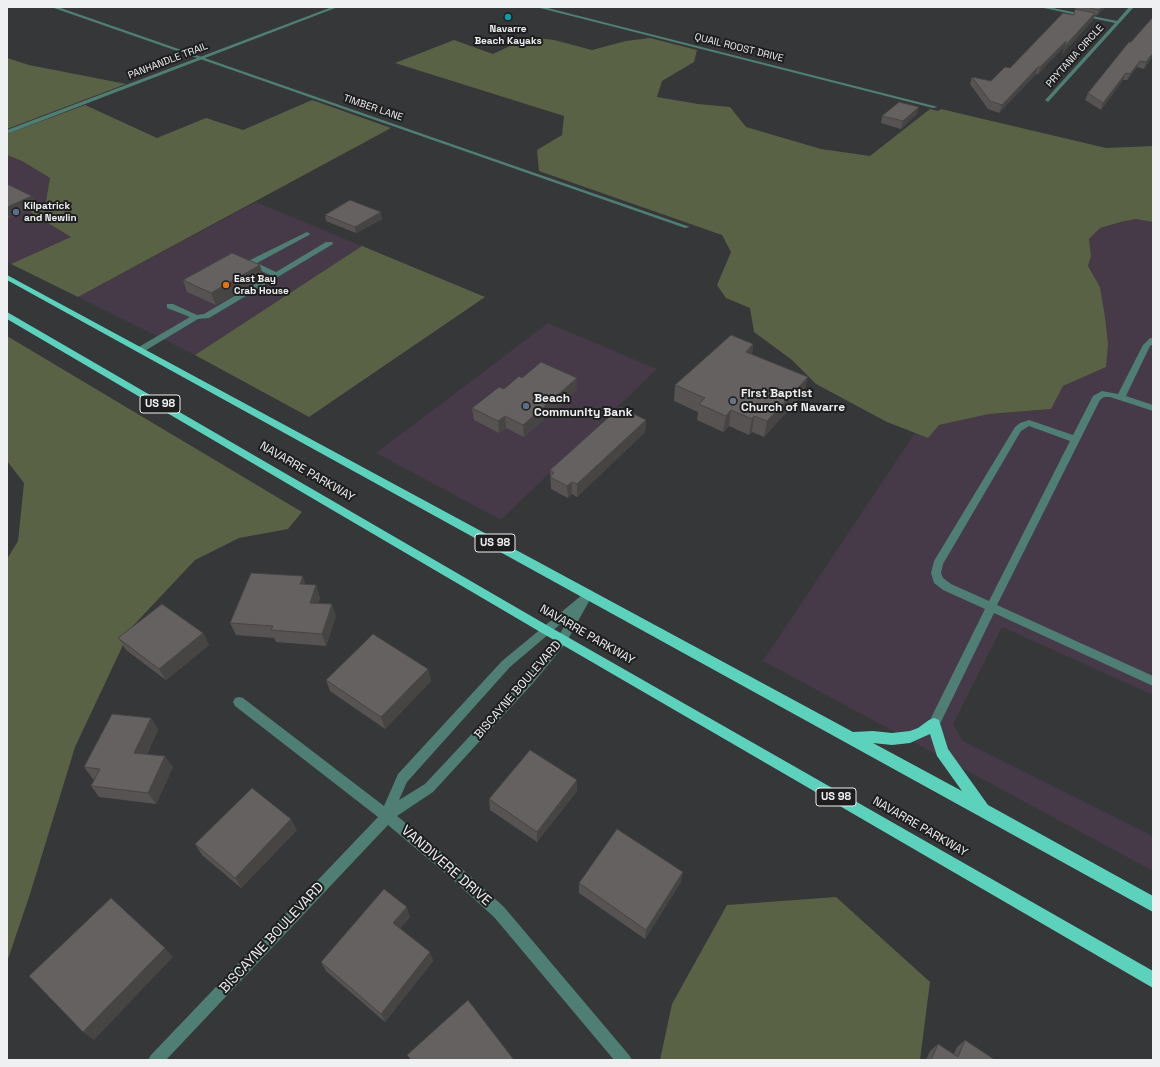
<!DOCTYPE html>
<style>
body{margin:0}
#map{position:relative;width:1160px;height:1067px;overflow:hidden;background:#363739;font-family:"Space Grotesk",sans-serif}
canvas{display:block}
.frame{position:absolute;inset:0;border:8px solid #eff0f2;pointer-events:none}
</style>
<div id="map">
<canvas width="1160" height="1067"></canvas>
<div class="frame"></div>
</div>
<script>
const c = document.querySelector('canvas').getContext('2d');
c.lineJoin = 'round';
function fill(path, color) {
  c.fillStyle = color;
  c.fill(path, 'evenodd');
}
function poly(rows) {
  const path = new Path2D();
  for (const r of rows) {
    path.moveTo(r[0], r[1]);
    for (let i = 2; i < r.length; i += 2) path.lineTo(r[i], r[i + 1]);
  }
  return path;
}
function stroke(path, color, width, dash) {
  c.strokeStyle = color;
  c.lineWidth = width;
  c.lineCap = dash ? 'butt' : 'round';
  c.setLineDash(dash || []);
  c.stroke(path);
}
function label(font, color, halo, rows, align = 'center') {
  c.font = font + ' "Space Grotesk",sans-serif';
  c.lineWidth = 4;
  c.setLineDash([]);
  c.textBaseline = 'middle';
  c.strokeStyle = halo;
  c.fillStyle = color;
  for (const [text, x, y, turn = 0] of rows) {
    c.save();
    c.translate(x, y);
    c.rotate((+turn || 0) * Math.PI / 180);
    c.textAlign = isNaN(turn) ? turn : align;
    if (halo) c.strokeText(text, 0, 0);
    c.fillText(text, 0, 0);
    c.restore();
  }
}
const commercial = poly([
 [7,155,22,161,50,178,46,201,30,212,71,237,11,264,7,262],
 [256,202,362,246,195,355,78,297],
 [1136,219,1153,222,1153,695,1002,627,953,724,963,741,1153,836,1153,871,763,661,915,433,928,438,939,425,989,414,1051,409,1063,386,1106,367,1100,287,1088,266,1091,256,1089,239,1100,228],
 [548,323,657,369,501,520,376,453]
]);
const green = poly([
 [529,37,554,40,592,50,626,41,650,38,697,50,694,62,662,81,657,97,698,104,730,107,746,127,821,149,870,156,930,109,938,111,941,109,1106,148,1153,146,1153,222,1136,219,1121,222,1100,228,1089,239,1091,256,1088,266,1100,287,1105,317,1108,344,1106,367,1063,386,1051,409,989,414,939,425,928,438,887,422,816,384,792,360,754,332,750,308,726,298,717,285,731,252,722,235,539,171,537,150,562,135,564,116,395,63,454,40,493,54],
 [7,58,29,65,126,84,7,129],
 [312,100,391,128,78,297,11,264,71,237,30,212,46,201,50,178,22,161,7,155,7,134,85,105,157,138,206,118,243,130],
 [362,246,485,297,309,417,195,355],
 [7,336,302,512,288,529,239,538,195,560,131,628,75,747,30,894,7,962,7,559,18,541,24,483,7,461],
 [836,897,930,982,920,1060,660,1060,672,1004,727,905]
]);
const service = poly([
 [307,232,310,234,309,235,257,263,276,272,326,242,332,242,333,244,209,318,198,319,143,352,137,352,137,348,190,317,167,308,167,304,173,304,197,315,204,314,270,275,248,265,248,261,307,232],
 [1150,338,1153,338,1153,344,1150,346,1126,396,1153,405,1153,411,1110,397,1104,397,1100,400,997,605,1153,676,1153,686,994,613,938,728,934,729,930,728,928,724,985,609,943,590,934,583,931,573,934,561,1015,427,1020,423,1029,420,1073,435,1093,396,1102,391,1118,394,1143,345,1150,338],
 [1029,426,1070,441,989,601,951,584,943,578,941,573,943,564,1021,431,1029,426]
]);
const minor = poly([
 [51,7,58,7,690,227,685,228,51,7],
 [536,7,544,7,938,107,933,108,536,7],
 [1039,7,1048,7,1117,21,1129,7,1134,7,1048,102,1045,100,1046,99,1115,23,1039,7],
 [588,590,592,591,593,594,566,643,534,682,433,792,397,816,461,868,504,907,629,1055,632,1060,614,1060,494,917,451,878,388,825,166,1060,148,1060,151,1055,378,817,235,706,233,702,235,698,239,697,243,698,384,806,398,774,502,661,582,595,584,591,588,590],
 [570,616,558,637,526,676,425,784,399,800,407,782,510,667,570,616]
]);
const tertiary = poly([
 [332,7,338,7,7,134,7,130,332,7]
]);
const trunk = poly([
 [7,275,853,732,873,731,892,733,910,731,918,728,929,720,934,718,939,720,948,749,988,805,1153,896,1153,912,7,280,7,275],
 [930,734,937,756,962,791,873,743,892,745,910,743,930,734],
 [7,312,550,627,1153,971,1153,988,542,633,7,319,7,312]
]);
const wall = poly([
 [1076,7,1106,7,1097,15,1095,15,1093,20,1062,54,1064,47,1038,74,1036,74,999,113,988,109,970,84,972,77,991,81,1010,68,1074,15],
 [1129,42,1153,56,1144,69,1137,67,1127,80,1123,80,1101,110,1085,100,1088,93],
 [917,114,901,129,881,123,882,116],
 [7,182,8,185,32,196,37,206,10,218,7,217],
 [325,215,382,219,356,233,326,221],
 [260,265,263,277,216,305,187,292,183,280],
 [753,344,752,354,804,393,764,437,752,432,749,435,729,426,723,432,697,420,698,412,674,401,675,385],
 [522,378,577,378,577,390,524,437,506,428,499,433,474,420,472,408],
 [646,420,645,432,577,497,572,494,568,498,551,489,550,470],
 [306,585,316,585,320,598,318,603,336,616,326,646,276,642,274,638,236,635,230,623],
 [203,633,209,645,166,680,126,650,118,638],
 [428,669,431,681,385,729,330,691,326,680],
 [151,718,158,730,147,754,173,767,156,804,99,797,91,786,95,779,93,779,84,767],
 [577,791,537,842,490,810,489,799],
 [297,830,241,888,202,855,195,844],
 [681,882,645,939,579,893,579,883],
 [410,917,400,928,430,952,433,961,385,1022,326,971,321,962],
 [965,1040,995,1060,926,1060,930,1051,938,1044,954,1054,957,1047]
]);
const shadedWall = poly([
 [1102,7,1106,7,1097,15,1099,10],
 [1095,13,1093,20,1062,54,1064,47],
 [1066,41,1064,47,1038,74,1040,67],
 [1153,53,1153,56,1144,69,1146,62],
 [1140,61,1137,67,1127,80,1130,74],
 [1038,67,1036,74,999,113,1002,105],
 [1126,73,1123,80,1101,110,1103,103],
 [919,107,917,114,901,129,903,121],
 [32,196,37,206,10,218,7,213,7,207],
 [381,212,382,219,356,233,355,227],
 [260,265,263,277,216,305,211,293],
 [753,344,751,360,746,352],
 [808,377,804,393,764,437,767,421],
 [577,378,577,390,524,437,523,425],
 [731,410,729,426,723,432,726,416],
 [505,416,506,428,499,433,498,421],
 [754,416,752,432,749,435,752,419],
 [646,420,645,432,577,497,577,484],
 [572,482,572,494,568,498,567,486],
 [303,576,307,589,300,584],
 [316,585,320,598,314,615,310,603],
 [332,604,336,616,326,646,322,634],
 [203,633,209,645,166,680,159,669],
 [428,669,431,681,385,729,381,717],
 [151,718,158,730,142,764,134,753],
 [165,756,173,767,156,804,148,793],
 [577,780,577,791,537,842,537,832],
 [291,819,297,830,241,888,235,878],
 [683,872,681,882,645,939,646,930],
 [407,907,410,917,397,932,393,923],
 [165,948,173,957,94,1040,83,1032],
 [430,952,433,961,385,1022,381,1014]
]);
const building = poly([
 [1085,7,1102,7,1099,10,1085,7],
 [1075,9,1095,13,1064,47,1066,41,1040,67,1038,67,1002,105,990,101,972,77,991,81,1005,67,1010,68,1063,13,1074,15,1075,9],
 [1153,17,1153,53,1146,62,1140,61,1130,74,1126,73,1103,103,1088,93,1129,42,1131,42,1153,17],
 [899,102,919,107,903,121,882,116,899,102],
 [7,184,32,196,7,207,7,184],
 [350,200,381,212,355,227,325,215,350,200],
 [232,253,260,265,211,293,183,280,232,253],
 [731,335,753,344,746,352,808,377,767,421,754,416,752,419,731,410,726,416,699,404,705,398,675,385,731,335],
 [541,362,577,378,523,425,505,416,498,421,472,408,499,387,504,389,519,376,522,378,541,362],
 [620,407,646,420,577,484,572,482,567,486,550,477,554,473,550,470,620,407],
 [251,573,303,576,300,584,316,585,310,603,332,604,322,634,271,630,273,626,230,623,251,573],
 [162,604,203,633,159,669,118,638,162,604],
 [373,634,428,669,381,717,326,680,373,634],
 [112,714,151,718,134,753,165,756,148,793,91,786,100,769,84,767,112,714],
 [530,750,577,780,537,832,489,799,530,750],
 [252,788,291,819,235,878,195,844,252,788],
 [617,829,683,872,646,930,579,883,617,829],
 [384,889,407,907,393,923,430,952,381,1014,321,962,384,889],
 [111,898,165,948,83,1032,29,976,111,898],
 [468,1000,514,1060,411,1060,407,1055,468,1000],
 [965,1040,995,1060,931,1060,938,1044,958,1057,965,1040]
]);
const markers = [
 [508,17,4,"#0f9aa8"],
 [16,212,4,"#5c6f8a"],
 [226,285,4,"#e8710a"],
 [733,401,4,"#6b7280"],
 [526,406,4,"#5c6f8a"]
];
const farPoinames = [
 ["Navarre",508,29,"center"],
 ["Beach Kayaks",508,41,"center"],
 ["Kilpatrick",24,206],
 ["and Newlin",24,218],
 ["East Bay",234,279],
 ["Crab House",234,291]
];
const farStreetnames = [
 ["QUAIL ROOST DRIVE",739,48,14],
 ["PRYTANIA CIRCLE",1075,56,-48],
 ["PANHANDLE TRAIL",168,61,-21],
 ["TIMBER LANE",373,108,19]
];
const shields = [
 [160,404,40],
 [495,543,40],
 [836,797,40]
];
const shieldNames = [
 ["US 98",160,404],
 ["US 98",495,543],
 ["US 98",836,797]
];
const poiNames = [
 ["First Baptist",741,394],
 ["Church of Navarre",741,408],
 ["Beach",534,399],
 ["Community Bank",534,413]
];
const streetNames = [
 ["NAVARRE PARKWAY",307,472,30],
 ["NAVARRE PARKWAY",587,635,30],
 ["BISCAYNE BOULEVARD",518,690,-49],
 ["NAVARRE PARKWAY",920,827,30]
];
const nearStreetnames = [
 ["VANDIVERE DRIVE",446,866,41],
 ["BISCAYNE BOULEVARD",272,938,-47]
];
fill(commercial, '#463948');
fill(green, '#5a6246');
fill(service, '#4f7e74');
fill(minor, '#4f7e74');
fill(tertiary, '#4f7e74');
fill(trunk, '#5cd2bc');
fill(wall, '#575353');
fill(shadedWall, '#474444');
fill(building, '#656161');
stroke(building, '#474444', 1);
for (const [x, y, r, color] of markers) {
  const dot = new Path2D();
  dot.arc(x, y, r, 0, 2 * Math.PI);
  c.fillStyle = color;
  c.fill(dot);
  stroke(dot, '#1e1e1f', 1.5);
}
label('bold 10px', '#eff0f2', '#1e1e1f', farPoinames, 'left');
label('10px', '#eff0f2', '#1e1e1f', farStreetnames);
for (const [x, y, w] of shields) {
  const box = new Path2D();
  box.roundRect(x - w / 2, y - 9, w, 18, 3);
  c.fillStyle = '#1e1e1f';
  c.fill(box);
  stroke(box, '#eff0f2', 1);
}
label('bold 11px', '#eff0f2', null, shieldNames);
label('bold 12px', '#eff0f2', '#1e1e1f', poiNames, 'left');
label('12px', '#eff0f2', '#1e1e1f', streetNames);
label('14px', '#eff0f2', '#1e1e1f', nearStreetnames);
</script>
